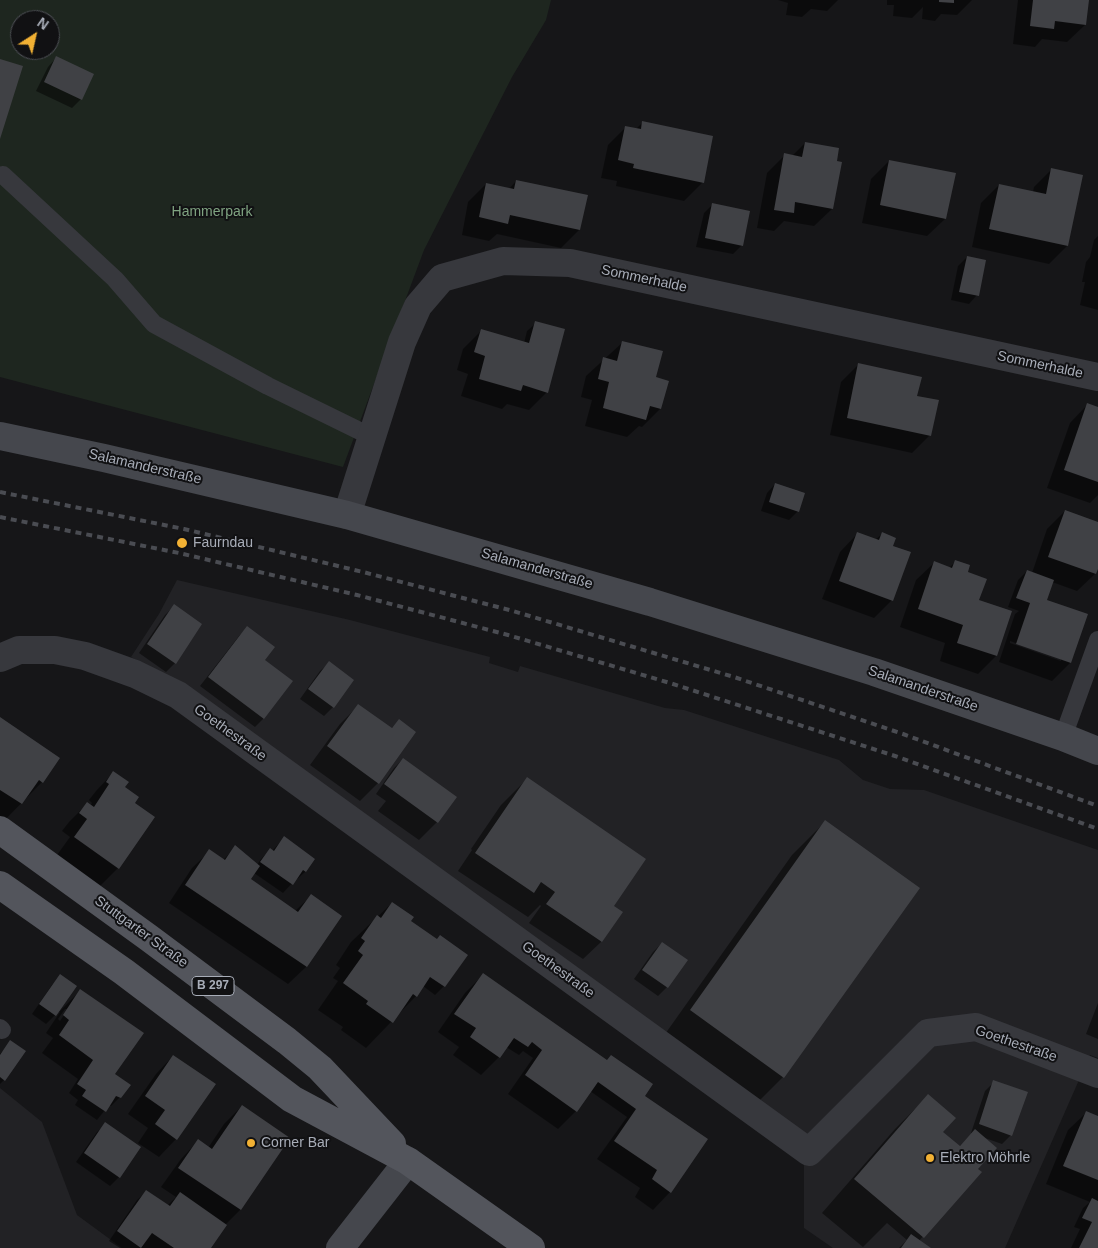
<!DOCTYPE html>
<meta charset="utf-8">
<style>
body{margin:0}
#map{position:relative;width:1098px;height:1248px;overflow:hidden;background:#161618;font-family:Helvetica,sans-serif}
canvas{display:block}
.north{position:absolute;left:10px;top:10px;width:50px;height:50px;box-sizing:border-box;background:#111113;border:1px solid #4d4f55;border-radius:50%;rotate:35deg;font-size:14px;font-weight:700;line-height:20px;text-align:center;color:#a8adb8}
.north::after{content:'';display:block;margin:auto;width:18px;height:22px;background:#f2b134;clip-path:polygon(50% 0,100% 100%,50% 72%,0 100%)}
</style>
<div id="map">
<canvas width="1098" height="1248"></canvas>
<div class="north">N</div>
</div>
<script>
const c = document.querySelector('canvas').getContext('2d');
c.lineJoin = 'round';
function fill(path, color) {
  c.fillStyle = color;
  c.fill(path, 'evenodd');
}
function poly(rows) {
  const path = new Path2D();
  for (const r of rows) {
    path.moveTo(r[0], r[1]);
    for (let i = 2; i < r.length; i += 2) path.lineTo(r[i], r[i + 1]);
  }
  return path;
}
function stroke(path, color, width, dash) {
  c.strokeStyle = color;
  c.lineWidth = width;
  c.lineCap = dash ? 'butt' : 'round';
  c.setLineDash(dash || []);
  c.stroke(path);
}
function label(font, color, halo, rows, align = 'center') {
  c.font = font + ' Helvetica,sans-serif';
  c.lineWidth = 4;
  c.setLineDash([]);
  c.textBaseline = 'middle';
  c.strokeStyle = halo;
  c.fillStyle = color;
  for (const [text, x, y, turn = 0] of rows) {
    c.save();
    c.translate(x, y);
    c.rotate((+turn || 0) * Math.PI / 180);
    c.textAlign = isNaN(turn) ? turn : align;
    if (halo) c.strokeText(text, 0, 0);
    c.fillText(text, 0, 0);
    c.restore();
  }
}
const built = poly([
 [177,580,350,620,490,657,489,663,518,672,520,666,665,708,684,710,839,760,863,780,890,789,924,790,1098,850,1098,1058,1090,1055,1005,1248,833,1248,804,1228,804,1134,180,684,131,657,159,614],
 [0,1088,42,1122,77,1215,122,1248,0,1248]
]);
const green = poly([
 [0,0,551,0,546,20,512,77,424,250,343,467,0,377],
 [20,20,50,20,50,50,20,50]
]);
const shadow = poly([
 [778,0,838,0,827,11,811,9,802,17,786,15,788,3],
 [887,0,972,0,957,15,941,14,935,21,922,19,923,7,912,18,893,16,894,5,887,5],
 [1018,0,1088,0,1085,25,1067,42,1042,39,1035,47,1013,44],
 [56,58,81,99,72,108,36,91,48,67],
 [643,122,712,137,702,183,684,201,616,186,617,181,601,178,608,145,626,127,636,129],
 [805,143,832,209,814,226,784,221,774,231,757,228,767,173,785,155,792,156],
 [889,161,945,219,927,236,862,223,871,179],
 [1052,169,1067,246,1049,264,972,247,981,203,999,185,1033,192,1034,187],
 [516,181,579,230,561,248,497,234,489,241,462,235,468,202,486,184,509,189],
 [713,204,742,245,733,254,696,247,704,213],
 [1098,236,1098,310,1080,305,1085,282,1082,282,1086,262,1090,257,1094,240],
 [967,257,977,295,969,304,951,300,958,266],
 [536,323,547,392,529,410,507,404,502,409,461,396,468,374,457,370,463,349,481,331,524,343,527,331],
 [623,342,654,378,660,409,642,427,639,426,627,437,585,426,592,400,581,397,586,376],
 [859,364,930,435,912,453,830,435,841,382],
 [1087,405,1098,408,1098,495,1090,503,1047,488,1070,423],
 [775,484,798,511,789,520,761,511,767,493],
 [1065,511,1098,523,1098,565,1095,574,1077,591,1052,582,1045,601,1086,615,1070,663,1052,681,999,662,1015,614,1019,611,1008,607,1018,580,1027,571,1032,573,1047,529],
 [1010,641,1061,659,1061,661,1010,643],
 [857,534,875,540,882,534,891,546,892,600,874,618,822,599,840,552],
 [956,561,966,573,978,601,996,656,978,674,940,661,945,643,900,627,916,580,934,563,949,568],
 [174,606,175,663,166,672,139,653,165,615],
 [247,628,264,660,292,681,263,719,255,727,200,686,239,636],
 [329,663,333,707,324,716,300,699,320,671],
 [358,706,391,729,399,720,378,783,360,801,310,765,340,724],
 [0,719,42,782,0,825],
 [403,759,437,822,419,840,378,811,386,801,376,794,394,768],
 [113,773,133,803,118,868,100,886,57,855,70,837,62,831,69,822,87,804,90,806,92,803,89,800,96,791],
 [527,779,612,906,621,912,601,942,583,959,529,923,541,906,540,905,528,917,458,871,472,850,471,849,501,805],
 [825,822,783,1077,750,1110,658,1044,792,855],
 [284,838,313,859,305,872,296,880,295,880,283,893,254,873,249,879,295,911,311,896,341,916,306,967,288,984,169,903,192,868,210,851,223,860,236,847,257,865,261,859,270,850,272,851],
 [392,903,410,922,437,941,466,955,444,986,435,995,423,986,416,996,366,1048,341,1030,343,1027,318,1010,338,981,333,978,340,968,336,965,351,942],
 [662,943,667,987,658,996,634,979,653,952],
 [483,975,643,1096,670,1192,653,1210,635,1197,640,1188,597,1159,627,1117,590,1091,576,1111,558,1129,508,1094,533,1058,523,1051,519,1055,506,1047,499,1057,481,1075,453,1055,459,1047,438,1032,465,993],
 [61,976,58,1011,59,1012,80,991,113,1075,120,1097,111,1106,109,1105,97,1120,75,1105,78,1100,69,1093,78,1079,42,1053,53,1038,46,1033,60,1012,59,1011,46,1024,32,1014,52,985],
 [65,1009,68,1009,60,1021,58,1019],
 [1098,1003,1098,1039,1086,1034],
 [11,1042,4,1080,0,1084,0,1054],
 [173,1056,176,1139,159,1157,138,1143,148,1128,128,1114,156,1074],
 [994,1082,1011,1135,1002,1144,982,1137,977,1170,919,1241,928,1248,899,1248,907,1240,887,1223,863,1247,822,1213,895,1129,928,1096,941,1132,959,1147,972,1133,971,1133,985,1091],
 [242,1106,288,1138,240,1210,225,1225,209,1248,120,1248,109,1241,137,1200,146,1192,167,1206,176,1197,161,1187,181,1159,198,1141,208,1148,224,1124],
 [1086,1113,1098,1118,1098,1248,1071,1248,1080,1229,1074,1227,1083,1208,1090,1202,1046,1184,1068,1130],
 [106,1124,140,1147,119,1177,110,1186,76,1162,97,1132]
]);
const building = poly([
 [939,0,954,0,954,3,939,2],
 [1033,0,1089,0,1086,25,1055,21,1054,29,1030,26],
 [56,56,94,74,82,100,44,82],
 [0,59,23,66,0,139],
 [642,121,713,136,704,183,633,168,634,164,618,160,625,126,641,129],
 [805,142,839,148,837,161,842,162,833,209,795,202,794,213,774,210,784,153,802,157],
 [889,160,956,173,946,219,880,205],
 [1051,168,1083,175,1068,246,989,229,999,184,1046,194],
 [516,180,588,195,580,230,510,215,508,224,479,217,486,183,514,189],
 [712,203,750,211,743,246,705,238],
 [967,256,986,260,979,296,959,292],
 [535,321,565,329,548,393,523,385,521,391,479,379,485,356,474,352,481,329,529,343],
 [622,341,663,351,656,377,669,381,661,409,650,406,646,420,603,408,609,382,598,379,603,357,617,361],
 [858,363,922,377,917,396,939,400,931,436,847,418],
 [1087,403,1098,407,1098,482,1064,470],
 [775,483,805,493,799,512,769,502],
 [1065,510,1098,522,1098,569,1096,574,1048,557],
 [857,532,879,540,882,532,896,538,893,546,911,552,893,601,839,581],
 [955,560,970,565,968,572,987,579,979,600,1012,611,997,656,957,643,963,625,918,609,934,561,952,568],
 [1027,570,1054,580,1047,600,1088,614,1071,663,1016,644,1030,603,1016,598],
 [174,604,202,624,176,664,147,644],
 [247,626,275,647,265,660,293,681,264,719,208,677],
 [329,661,354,680,334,708,308,689],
 [358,704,392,728,399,719,416,732,379,784,327,746],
 [0,717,60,758,43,783,39,780,22,804,0,790],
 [403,758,457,797,438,823,384,784],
 [113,771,129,782,125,787,139,797,135,803,155,817,119,869,74,837,87,819,79,813,87,802,94,807,109,784,106,782],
 [527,777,646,859,614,906,623,912,602,942,546,904,555,892,541,882,534,893,475,853],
 [825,820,920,888,784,1078,690,1010],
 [284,836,315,859,306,872,303,870,293,885,260,862,270,848,274,851],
 [235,845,260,866,251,879,298,912,311,894,342,916,307,967,185,885,209,849,225,860],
 [392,902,414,917,411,921,437,939,440,935,468,955,445,987,430,977,417,997,413,994,393,1023,366,1004,368,1001,343,983,363,955,358,951,365,941,361,938,377,915,381,918],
 [662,942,688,960,668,988,642,970],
 [483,973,607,1060,611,1055,653,1084,645,1096,708,1139,671,1193,652,1179,657,1170,614,1141,636,1109,598,1082,577,1112,525,1075,542,1050,532,1042,528,1047,514,1038,500,1058,470,1037,476,1028,454,1014],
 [60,974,77,986,56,1016,39,1004],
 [80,989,144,1033,115,1074,131,1085,121,1098,116,1096,106,1112,82,1096,86,1090,77,1084,93,1060,59,1035,69,1020,63,1015],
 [10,1040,26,1051,5,1081,0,1077,0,1055],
 [173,1055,216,1084,177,1140,155,1124,165,1110,145,1096],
 [993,1080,1028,1092,1012,1136,979,1124],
 [928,1094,956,1118,943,1132,960,1146,975,1129,997,1148,978,1169,982,1172,924,1238,854,1179],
 [242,1105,290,1138,241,1210,178,1168,198,1139,212,1149],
 [1086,1111,1098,1116,1098,1180,1063,1166],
 [105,1122,141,1147,120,1178,84,1153],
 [146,1190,170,1206,180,1192,227,1225,211,1248,174,1248,152,1233,141,1248,117,1231],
 [1092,1198,1098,1201,1098,1248,1079,1248,1092,1222,1082,1218],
 [911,1234,931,1248,901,1248]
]);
const lane = poly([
 [3,175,115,279,154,324,268,386,372,437],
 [1063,737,1098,640],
 [0,1028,2,1030]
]);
const street = poly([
 [347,515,402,342,418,306,442,278,503,261,570,263,1098,377],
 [0,658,19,650,55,650,85,656,135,674,178,695,809,1152,928,1033,976,1027,1098,1074]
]);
const secondary = poly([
 [0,436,104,458,347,515,650,602,874,672,1063,737,1098,751],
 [340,1248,408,1161]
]);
const primary = poly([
 [0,830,149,938,287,1041,320,1068,392,1144],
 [0,885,124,972,292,1099,408,1161,531,1248]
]);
const rail = poly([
 [0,492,184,529,363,572,513,611,734,677,903,734,1098,806],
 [0,517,179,553,357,595,508,635,670,683,895,756,1098,829]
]);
const markers = [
 [182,543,6,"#f2b134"],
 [251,1143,5,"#f2b134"],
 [930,1158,5,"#f2b134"]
];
const shields = [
 [213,986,42]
];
const shieldNames = [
 ["B 297",213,986]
];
const parkNames = [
 ["Hammerpark",212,212]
];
const streetNames = [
 ["Sommerhalde",644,279,12],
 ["Sommerhalde",1040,365,12],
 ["Salamanderstraße",145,467,13],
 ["Salamanderstraße",537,569,16],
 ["Salamanderstraße",923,689,19],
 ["Goethestraße",230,733,36],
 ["Stuttgarter Straße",141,932,36],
 ["Goethestraße",558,970,36],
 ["Goethestraße",1016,1044,19]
];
const poiNames = [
 ["Faurndau",193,543],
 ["Corner Bar",261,1143],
 ["Elektro Möhrle",940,1158]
];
fill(built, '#222225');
fill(green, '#1e261f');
fill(shadow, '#0007');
fill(building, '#404145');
stroke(lane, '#37383d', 18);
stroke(street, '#37383d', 28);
stroke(secondary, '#45474d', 28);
stroke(primary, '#53555c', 28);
stroke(rail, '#4a4c52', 4, [6, 5]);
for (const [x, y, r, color] of markers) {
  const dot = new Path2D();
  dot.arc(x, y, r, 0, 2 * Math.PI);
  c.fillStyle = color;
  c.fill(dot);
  stroke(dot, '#111113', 2);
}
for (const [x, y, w] of shields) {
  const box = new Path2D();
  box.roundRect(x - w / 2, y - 9.5, w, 19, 4);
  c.fillStyle = '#111113';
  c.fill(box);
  stroke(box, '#a8adb8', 1);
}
label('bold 12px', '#a8adb8', null, shieldNames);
label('14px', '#7fa381', '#111113', parkNames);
label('14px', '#a8adb8', '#111113', streetNames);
label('14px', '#a8adb8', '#111113', poiNames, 'left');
</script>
